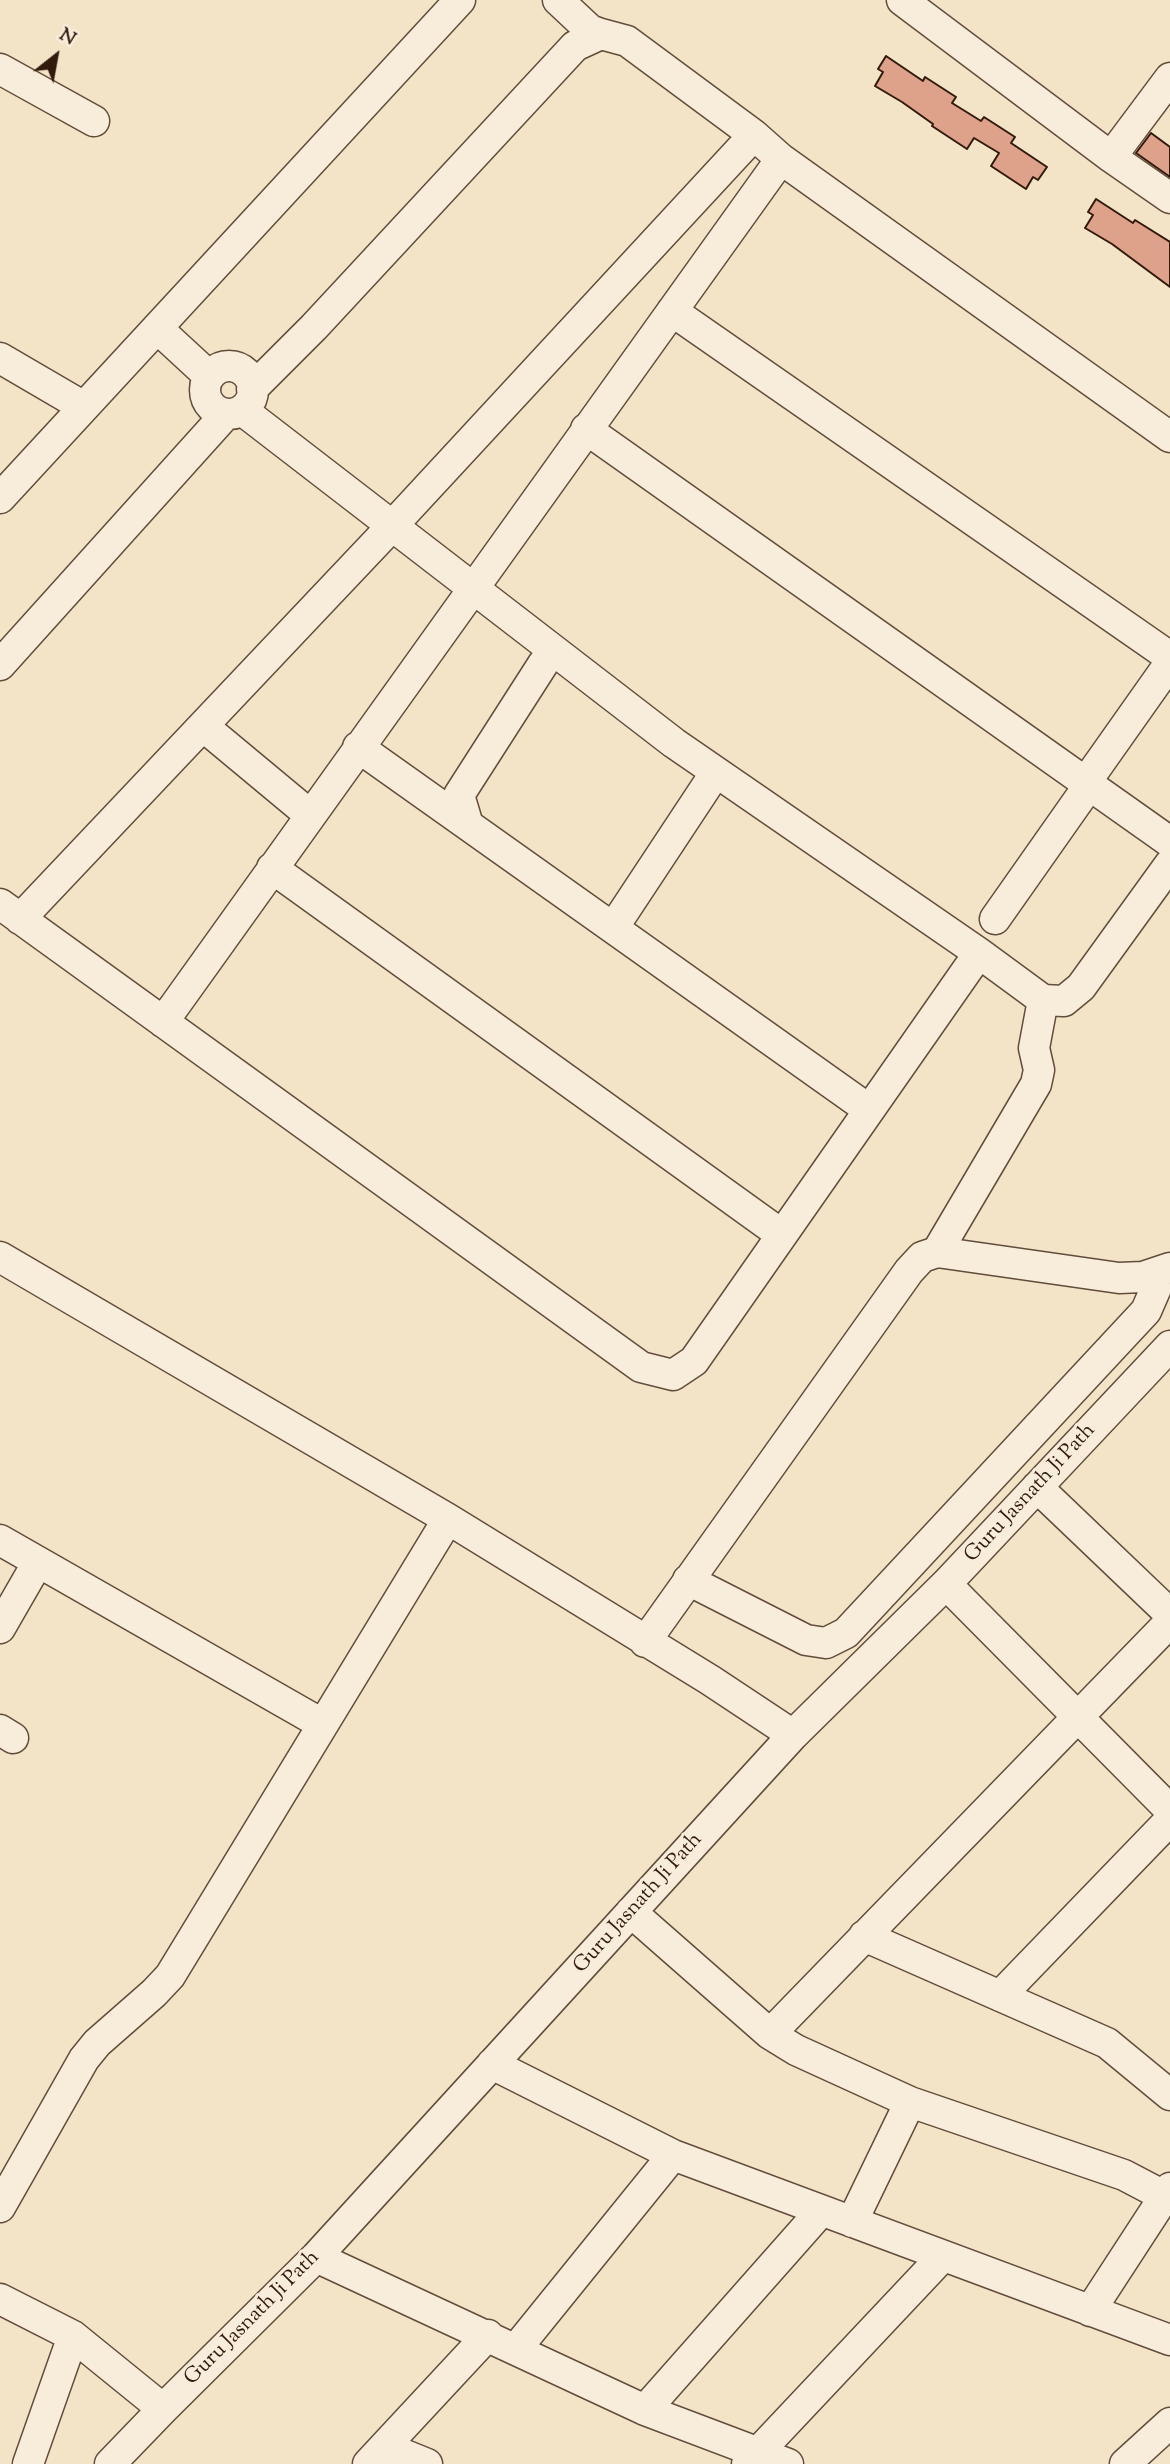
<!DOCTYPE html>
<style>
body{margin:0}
#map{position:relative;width:1170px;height:2464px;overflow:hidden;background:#f4e4c7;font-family:"Sorts Mill Goudy",serif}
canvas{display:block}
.north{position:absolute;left:21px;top:21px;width:70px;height:70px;-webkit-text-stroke:5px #f8eddb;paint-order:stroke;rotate:31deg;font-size:19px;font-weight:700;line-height:28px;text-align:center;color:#321a0c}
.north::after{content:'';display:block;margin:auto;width:24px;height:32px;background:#321a0c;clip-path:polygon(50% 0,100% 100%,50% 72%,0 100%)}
</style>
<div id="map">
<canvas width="1170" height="2464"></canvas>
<div class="north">N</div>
</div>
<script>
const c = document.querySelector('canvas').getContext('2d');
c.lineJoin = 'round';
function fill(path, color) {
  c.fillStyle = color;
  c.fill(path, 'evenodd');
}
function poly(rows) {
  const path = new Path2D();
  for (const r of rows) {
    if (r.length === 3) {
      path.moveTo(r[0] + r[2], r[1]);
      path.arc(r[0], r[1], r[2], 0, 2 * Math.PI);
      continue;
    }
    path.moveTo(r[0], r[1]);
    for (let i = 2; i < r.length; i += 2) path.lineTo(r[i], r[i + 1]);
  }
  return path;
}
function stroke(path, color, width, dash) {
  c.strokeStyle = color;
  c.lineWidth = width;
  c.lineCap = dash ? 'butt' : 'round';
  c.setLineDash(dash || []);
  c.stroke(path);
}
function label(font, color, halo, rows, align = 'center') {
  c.font = font + ' "Sorts Mill Goudy",serif';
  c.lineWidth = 6;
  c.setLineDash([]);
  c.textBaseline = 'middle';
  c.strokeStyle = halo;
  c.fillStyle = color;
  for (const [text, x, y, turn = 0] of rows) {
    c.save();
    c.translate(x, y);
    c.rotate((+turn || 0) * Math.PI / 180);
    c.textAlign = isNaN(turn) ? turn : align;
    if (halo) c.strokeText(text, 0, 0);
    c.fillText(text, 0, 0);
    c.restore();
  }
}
const building = poly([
 [886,56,923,81,925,77,956,97,952,103,981,121,984,117,1015,137,1011,143,1047,167,1038,180,1033,177,1026,189,991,166,999,153,974,138,967,149,932,126,933,124,902,102,875,86,883,72,878,69,886,56],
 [1151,133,1170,147,1170,177,1136,153,1151,133],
 [1096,199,1133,223,1135,220,1170,242,1170,287,1112,244,1085,228,1093,215,1088,212,1096,199]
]);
const minor = poly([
 [558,0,590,30,601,34],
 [902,0,1111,157,1170,198],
 [0,69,94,121],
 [1111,157,1170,78],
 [672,311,1170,657],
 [157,328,209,376],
 [0,358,84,407],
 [229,390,24],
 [252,389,314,327,575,46,601,34,627,41,754,135,781,159,1170,437],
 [242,410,674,743,979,953,1043,1000,1064,1001,1081,987,1170,864],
 [586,429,1170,842],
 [0,498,460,0],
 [0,665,226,414],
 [203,726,310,815],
 [358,747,868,1109],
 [468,825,459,795,543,664],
 [272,868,782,1235],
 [0,904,641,1367,673,1375,694,1361,979,953],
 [20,919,392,526,754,135],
 [995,919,1085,791,1093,772,1170,663],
 [613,928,716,772],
 [163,1022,781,159],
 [937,1252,1036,1084,1039,1070,1034,1048,1043,1000],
 [0,1257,448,1519,710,1680,793,1735],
 [1037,1487,1170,1614],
 [0,1540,322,1724],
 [688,1580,806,1640,826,1643,846,1633,1146,1311,1163,1272],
 [946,1584,1170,1810],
 [0,1628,38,1562],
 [645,1642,909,1271,922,1257,937,1252,1119,1278,1143,1277,1170,1268],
 [0,1730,13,1738],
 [631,1912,770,2034,796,2050,910,2102,1124,2175,1164,2196],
 [864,1936,1107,2043,1170,2095],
 [1000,1996,1170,1820],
 [770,2034,1170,1622],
 [492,2064,673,2155,1170,2340],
 [0,2207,84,2059,97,2043,154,1993,170,1976,448,1519],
 [852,2222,910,2102],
 [316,2257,645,2410,788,2464],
 [0,2299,73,2336,163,2409],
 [1090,2311,1170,2188],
 [516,2349,673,2155],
 [645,2410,821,2211],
 [385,2447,427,2464],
 [28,2464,73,2336],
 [110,2464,163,2409,316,2257,793,1735,946,1584,1170,1346],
 [368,2464,488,2335],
 [747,2464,943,2256],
 [1125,2464,1170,2423]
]);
const streetNames = [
 ["Guru Jasnath Ji Path",1031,1494,-47],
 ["Guru Jasnath Ji Path",639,1904,-48],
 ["Guru Jasnath Ji Path",253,2319,-45]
];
fill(building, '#dea18a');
stroke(building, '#321a0c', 2);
stroke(minor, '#624c3b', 33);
stroke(minor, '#f8eddb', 30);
label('21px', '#321a0c', '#f8eddb', streetNames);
</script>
